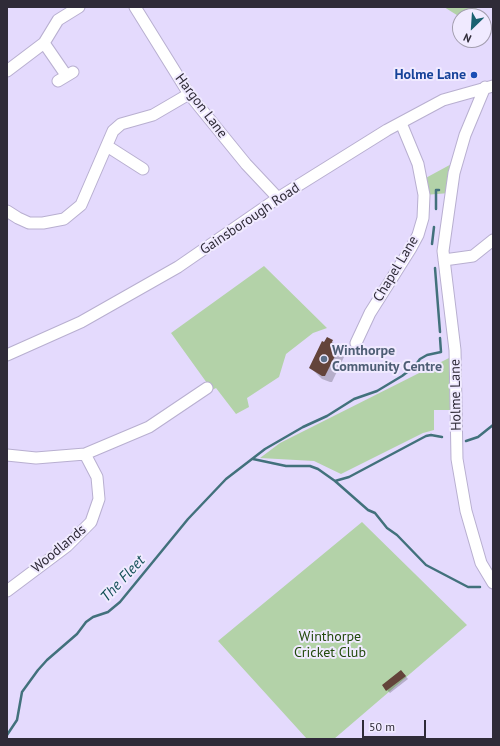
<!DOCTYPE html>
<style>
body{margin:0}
#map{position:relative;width:500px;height:746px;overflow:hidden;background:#e4dafd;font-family:"PT Sans",sans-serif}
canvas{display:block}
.frame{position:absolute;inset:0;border:8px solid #2f2b38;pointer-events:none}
.north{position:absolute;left:452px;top:8px;width:40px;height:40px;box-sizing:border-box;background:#f0eaff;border:1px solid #a39eaf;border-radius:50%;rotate:205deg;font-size:11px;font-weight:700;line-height:16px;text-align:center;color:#2f2b38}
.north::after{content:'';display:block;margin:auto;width:14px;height:18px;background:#1a6171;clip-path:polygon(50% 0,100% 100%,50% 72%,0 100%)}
.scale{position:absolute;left:362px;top:720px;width:64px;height:18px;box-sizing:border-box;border:2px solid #2f2b38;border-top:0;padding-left:5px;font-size:12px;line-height:14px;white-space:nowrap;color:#2f2b38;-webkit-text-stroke:3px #f0eaff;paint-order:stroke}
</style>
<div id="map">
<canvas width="500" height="746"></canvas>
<div class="frame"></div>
<div class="north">N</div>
<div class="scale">50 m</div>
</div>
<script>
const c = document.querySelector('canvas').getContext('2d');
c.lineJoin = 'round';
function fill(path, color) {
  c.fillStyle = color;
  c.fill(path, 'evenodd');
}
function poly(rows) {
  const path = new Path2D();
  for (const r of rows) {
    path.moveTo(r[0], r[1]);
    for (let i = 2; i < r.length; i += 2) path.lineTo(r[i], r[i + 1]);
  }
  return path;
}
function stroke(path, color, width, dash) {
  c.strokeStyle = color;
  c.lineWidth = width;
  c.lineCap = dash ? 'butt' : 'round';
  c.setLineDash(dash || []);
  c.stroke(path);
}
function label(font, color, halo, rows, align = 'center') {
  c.font = font + ' "PT Sans",sans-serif';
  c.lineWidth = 4;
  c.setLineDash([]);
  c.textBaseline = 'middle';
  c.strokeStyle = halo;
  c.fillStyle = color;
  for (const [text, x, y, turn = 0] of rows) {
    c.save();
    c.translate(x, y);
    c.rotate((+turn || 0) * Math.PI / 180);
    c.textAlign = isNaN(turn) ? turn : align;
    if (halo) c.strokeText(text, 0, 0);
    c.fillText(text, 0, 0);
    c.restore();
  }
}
const green = poly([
 [444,7,479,7,460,17],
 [457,161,450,193,424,195,422,180],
 [264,266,327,328,313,333,286,354,279,377,247,398,249,407,236,414,216,388,212,390,171,333],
 [449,358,450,410,434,410,434,430,423,433,341,474,314,461,260,458,280,443],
 [362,522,467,625,334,739,307,739,218,641]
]);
const shadow = poly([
 [327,338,339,347,337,351,344,357,332,382,330,382,322,379,310,367],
 [404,674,408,679,390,693,387,690]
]);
const stream = poly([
 [436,209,436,190,439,190],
 [432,244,434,227],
 [435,268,440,332],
 [466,441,478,437,493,425],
 [253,459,286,466,310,466,318,469,335,481,349,477,426,436,431,435,442,437],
 [335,481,368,510,375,513,387,528,397,535,426,565,468,587,480,587],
 [7,735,17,720,22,692,38,670,47,660,77,634,86,622,93,617,108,612,120,602,188,519,226,479,265,449,303,427,327,416,354,399,377,391,402,376,414,367,420,359,427,355,441,352,440,338]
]);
const building = poly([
 [327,337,333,340,330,346,338,350,325,376,322,376,309,368,322,341,324,342],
 [401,670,406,676,386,691,382,685]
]);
const minor = poly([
 [135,7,189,94,246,164,278,198],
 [44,43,66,75],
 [7,71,44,43,58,20,79,7],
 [58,81,73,72],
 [485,87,465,135,454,173,443,251,455,350,457,459,466,511,481,563,493,583],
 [107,146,143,169],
 [7,211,18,218,29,223,43,223,64,219,81,205,113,131,121,124,153,115,189,94],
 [444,260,473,256,493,240],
 [356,343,370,313,411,248,418,235,423,218,424,195,418,164,401,123],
 [7,355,81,322,178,267,278,198,387,130,443,100,493,86],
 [7,455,36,458,85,454,149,427,207,388],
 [7,591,67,546,91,522,99,499,97,477,85,454]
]);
const markers = [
 [474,75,4,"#1a4fb4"],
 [324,359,4,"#5c6f8a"]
];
const transitNames = [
 ["Holme Lane",466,75]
];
const streetNames = [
 ["Hargon Lane",201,106,53],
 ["Gainsborough Road",250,219,-34],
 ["Chapel Lane",396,269,-59],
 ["Holme Lane",456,395,-91],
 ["Woodlands",59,549,-40]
];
const serviceNames = [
 ["Winthorpe",332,351],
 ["Community Centre",332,367]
];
const parkNames = [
 ["Winthorpe",330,637],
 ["Cricket Club",330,653]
];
const waterNames = [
 ["The Fleet",123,579,-47]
];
fill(green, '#b3d2a8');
fill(shadow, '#0003');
stroke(stream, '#42717c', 2.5);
fill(building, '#63433a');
stroke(minor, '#b8afd0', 13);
stroke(minor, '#fff', 11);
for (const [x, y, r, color] of markers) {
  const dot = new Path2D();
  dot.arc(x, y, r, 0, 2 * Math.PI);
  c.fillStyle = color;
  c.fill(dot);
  stroke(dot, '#f0eaff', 1.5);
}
label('bold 14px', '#164399', '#f0eaff', transitNames, 'right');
label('14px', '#2f2b38', '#f0eaff', streetNames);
label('bold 14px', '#4e5e75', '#f0eaff', serviceNames, 'left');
label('14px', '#224a0c', '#f0eaff', parkNames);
label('italic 15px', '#114f56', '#f0eaff', waterNames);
</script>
